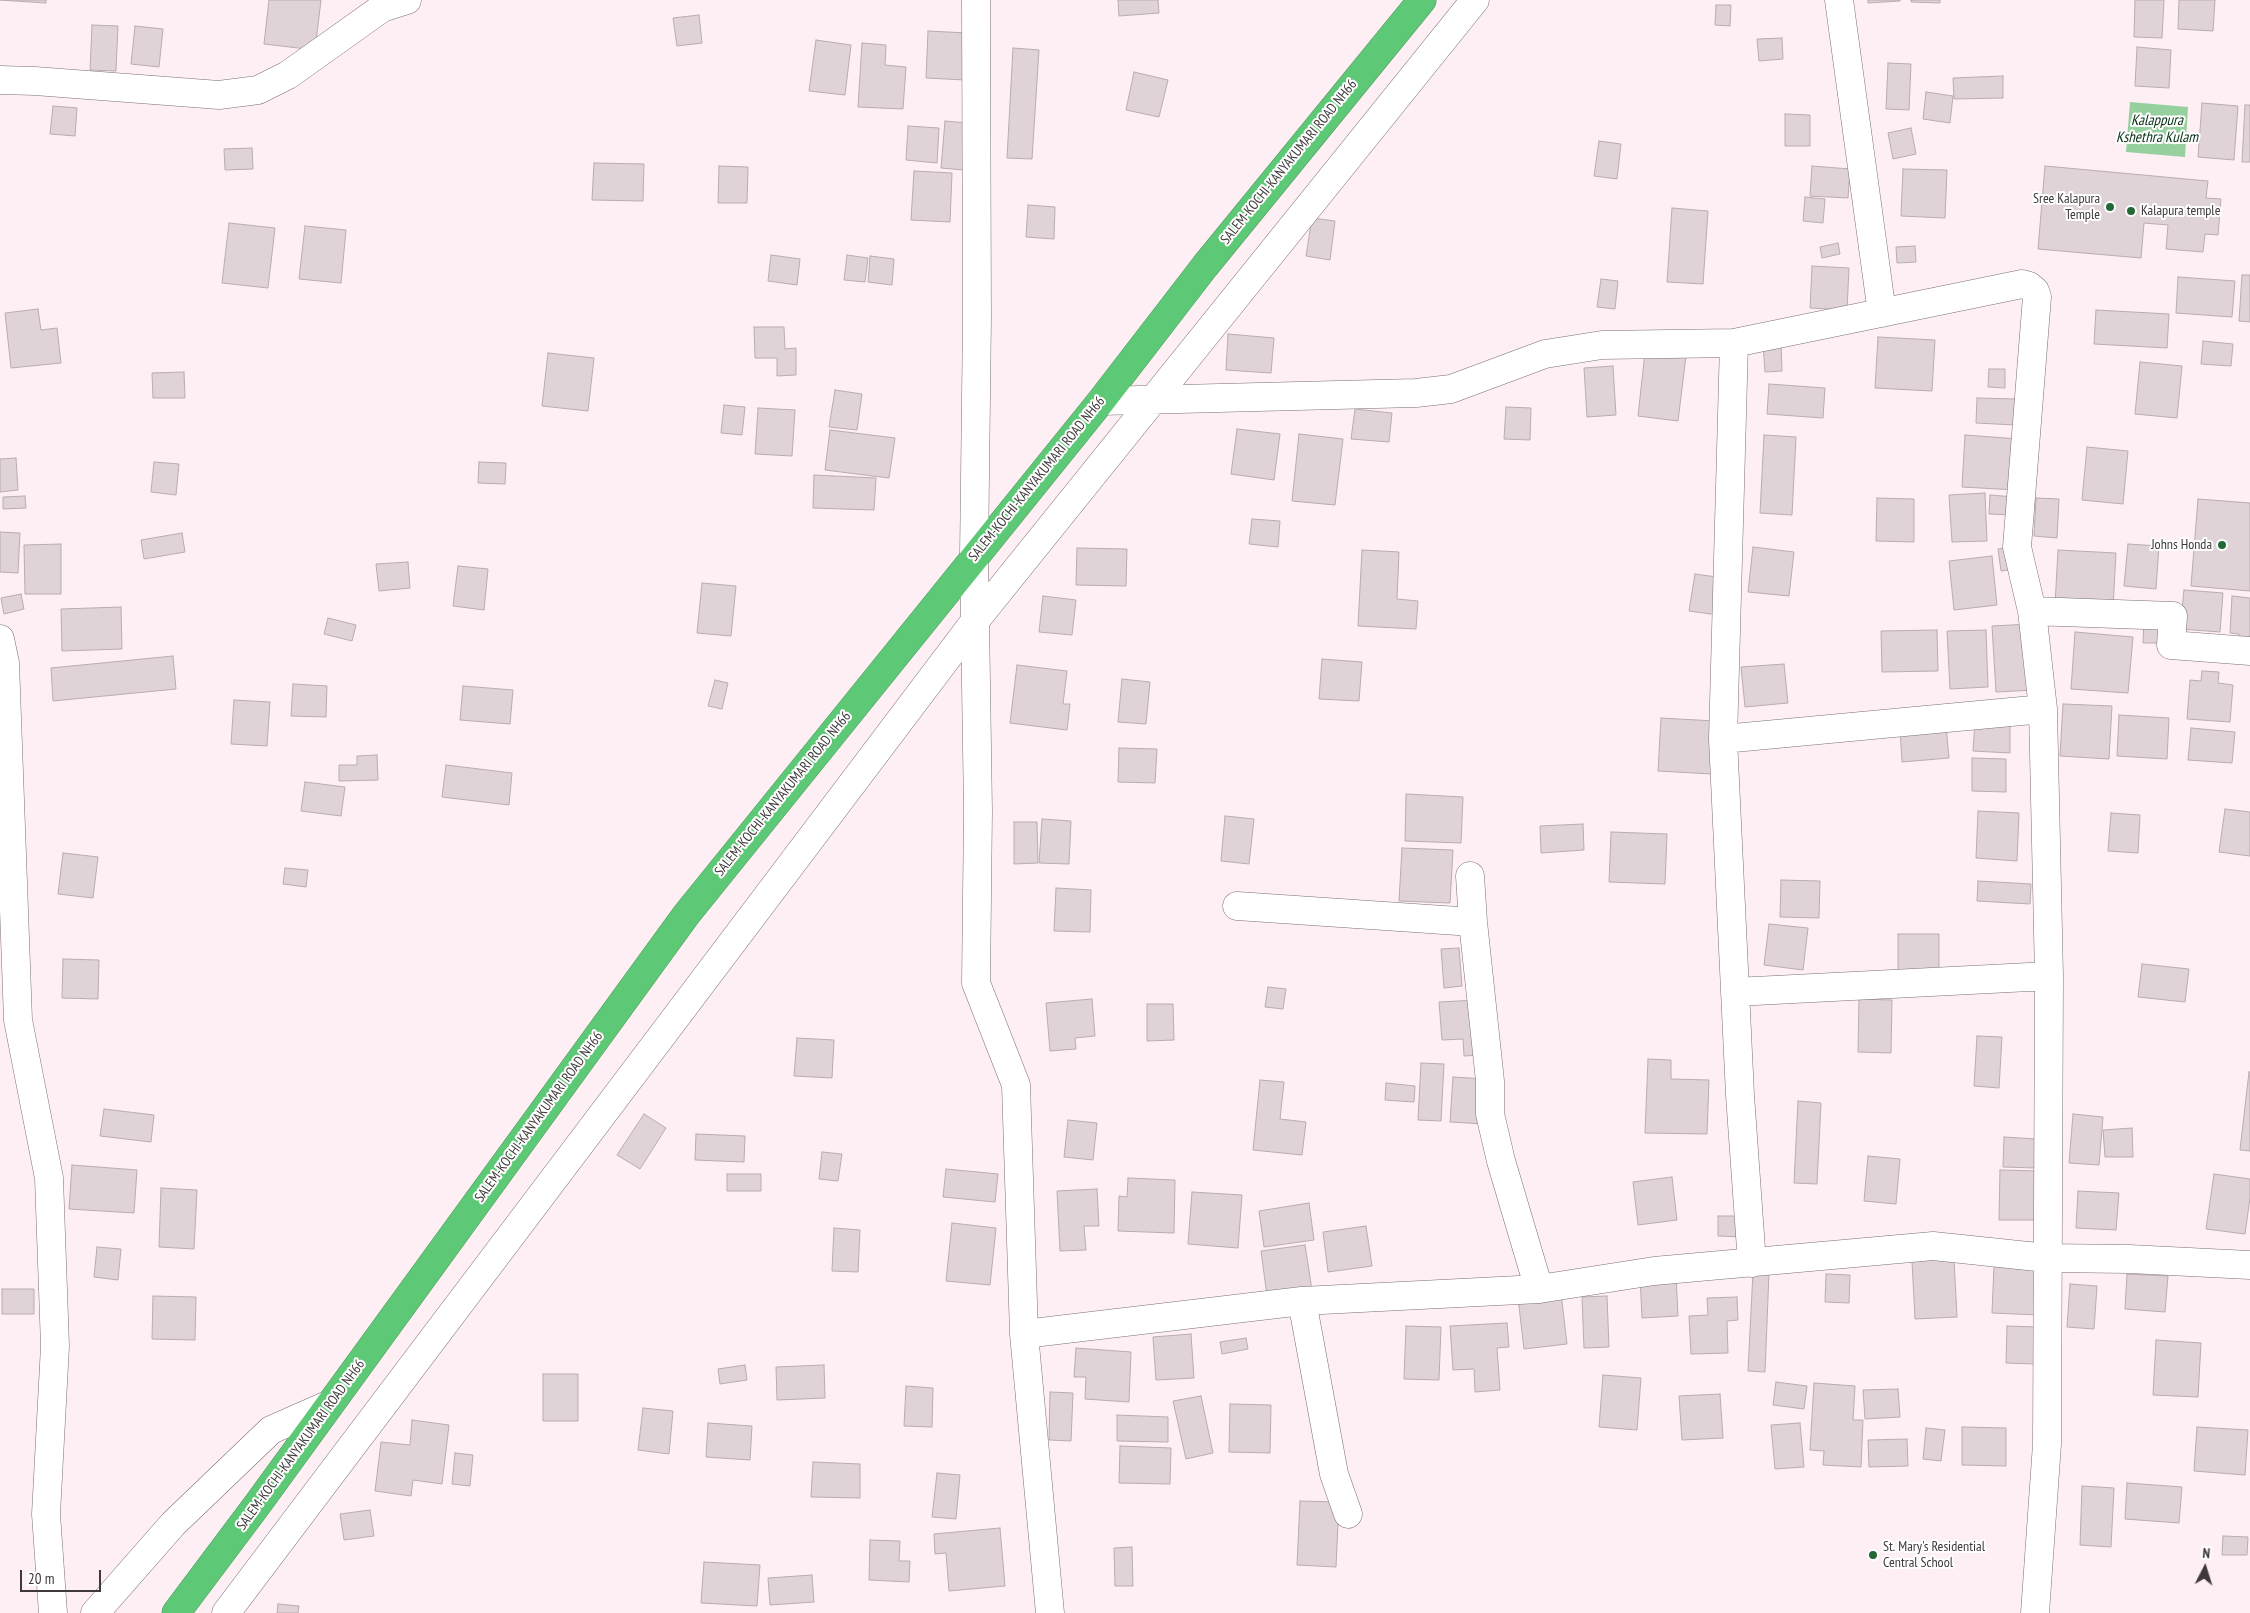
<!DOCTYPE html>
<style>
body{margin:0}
#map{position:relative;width:2250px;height:1613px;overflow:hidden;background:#fdeff4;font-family:"PT Sans Narrow",sans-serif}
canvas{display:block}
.north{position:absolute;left:2180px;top:1543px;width:50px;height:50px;-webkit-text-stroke:4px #fff;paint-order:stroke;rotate:5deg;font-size:14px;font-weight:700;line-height:20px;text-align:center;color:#3f393b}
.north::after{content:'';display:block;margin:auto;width:18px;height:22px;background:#3f393b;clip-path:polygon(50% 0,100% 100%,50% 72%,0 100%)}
.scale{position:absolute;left:20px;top:1570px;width:81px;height:22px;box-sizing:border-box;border:2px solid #3f393b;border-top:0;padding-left:6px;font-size:15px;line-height:18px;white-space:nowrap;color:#3f393b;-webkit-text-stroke:4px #fff;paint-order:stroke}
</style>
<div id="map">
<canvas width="2250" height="1613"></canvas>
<div class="north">N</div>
<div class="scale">20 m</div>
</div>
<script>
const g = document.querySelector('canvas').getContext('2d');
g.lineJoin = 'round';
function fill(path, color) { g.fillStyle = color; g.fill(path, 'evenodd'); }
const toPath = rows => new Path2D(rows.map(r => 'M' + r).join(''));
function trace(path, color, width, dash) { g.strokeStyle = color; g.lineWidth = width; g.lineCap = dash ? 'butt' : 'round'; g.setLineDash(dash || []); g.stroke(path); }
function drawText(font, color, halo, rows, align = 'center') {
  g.font = font + ' "PT Sans Narrow",sans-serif'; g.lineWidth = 4; g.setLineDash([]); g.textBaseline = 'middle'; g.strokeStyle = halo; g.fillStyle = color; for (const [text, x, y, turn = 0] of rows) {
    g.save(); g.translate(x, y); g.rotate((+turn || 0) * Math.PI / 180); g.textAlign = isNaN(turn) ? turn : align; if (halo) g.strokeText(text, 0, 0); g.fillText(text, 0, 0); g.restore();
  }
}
fill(toPath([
 [2130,102,2188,107,2185,157,2126,152]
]), '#96d09f');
const building = toPath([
 [0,0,46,0,46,3,0,0],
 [269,0,321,0,315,50,264,44,269,0],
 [1118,0,1158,0,1159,13,1119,16,1118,0],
 [1868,0,1900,0,1900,1,1868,3,1868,0],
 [1911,0,1940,0,1940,3,1911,2,1911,0],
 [2135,0,2164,0,2162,38,2134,37,2135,0],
 [2179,0,2215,0,2213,31,2178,29,2179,0],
 [1716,5,1731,5,1730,26,1715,25,1716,5],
 [699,15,702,43,677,46,673,18,699,15],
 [92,25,118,26,116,71,90,70,92,25],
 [135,26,163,29,159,67,131,64,135,26],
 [928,31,967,33,965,80,926,78,928,31],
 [1782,38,1783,59,1759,61,1757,39,1782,38],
 [816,40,851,45,845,95,809,91,816,40],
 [862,43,886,45,885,65,906,67,903,109,858,107,862,43],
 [2137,47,2171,50,2169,88,2135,86,2137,47],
 [1013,48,1039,50,1032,159,1007,158,1013,48],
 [1888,63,1911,64,1909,110,1886,109,1888,63],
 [1134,72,1168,80,1159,117,1126,110,1134,72],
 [2003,76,2003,98,1954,99,1953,78,2003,76],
 [1926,92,1953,96,1950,123,1923,119,1926,92],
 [2202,103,2238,106,2234,160,2198,157,2202,103],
 [2245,105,2250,105,2250,162,2242,162,2245,105],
 [53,106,77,108,75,136,50,134,53,106],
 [1785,114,1810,115,1810,146,1785,146,1785,114],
 [945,121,967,123,963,170,941,168,945,121],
 [908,126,939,128,937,163,906,160,908,126],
 [1911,128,1916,154,1893,159,1888,133,1911,128],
 [1599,141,1621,144,1617,179,1594,176,1599,141],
 [252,148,253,169,225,170,224,149,252,148],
 [594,163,644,164,643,201,592,200,594,163],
 [719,166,748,167,747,203,718,203,719,166],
 [1812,166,1850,169,1848,198,1810,196,1812,166],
 [2045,166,2208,181,2206,198,2221,199,2218,235,2205,234,2203,252,2166,249,2168,225,2144,223,2141,258,2038,249,2045,166],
 [1903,169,1947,170,1945,218,1901,216,1903,169],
 [914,171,952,173,950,222,911,220,914,171],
 [1805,197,1825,199,1823,223,1803,221,1805,197],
 [1028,205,1055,207,1054,239,1026,237,1028,205],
 [1672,208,1708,211,1703,284,1667,282,1672,208],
 [1312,218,1335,221,1330,260,1306,256,1312,218],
 [229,223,275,228,268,288,222,283,229,223],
 [305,226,346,230,341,283,299,279,305,226],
 [1838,243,1840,254,1822,258,1820,247,1838,243],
 [1915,246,1916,262,1897,263,1896,247,1915,246],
 [771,255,800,259,797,285,768,281,771,255],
 [847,255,868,258,865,282,844,280,847,255],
 [870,256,894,259,892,285,868,282,870,256],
 [1812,266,1849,268,1847,310,1810,308,1812,266],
 [2242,275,2250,275,2250,322,2239,321,2242,275],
 [2178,277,2235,281,2232,317,2176,313,2178,277],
 [1601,279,1618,281,1615,309,1597,307,1601,279],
 [38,309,41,330,57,328,61,363,11,368,5,313,38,309],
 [2096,310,2169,314,2167,348,2094,344,2096,310],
 [754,327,784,327,785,349,796,348,796,375,777,376,777,358,755,358,754,327],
 [1228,334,1274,338,1271,373,1226,370,1228,334],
 [1878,337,1935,340,1932,391,1875,388,1878,337],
 [2203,341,2233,344,2231,366,2201,364,2203,341],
 [1781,343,1782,371,1765,372,1763,344,1781,343],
 [1645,352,1686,356,1678,421,1638,416,1645,352],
 [548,353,594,358,588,411,542,406,548,353],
 [2140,362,2182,366,2177,418,2135,414,2140,362],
 [1613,366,1616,415,1587,417,1584,368,1613,366],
 [1989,369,2005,369,2005,388,1988,387,1989,369],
 [184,372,185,398,153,398,152,373,184,372],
 [1769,384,1825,388,1823,418,1767,414,1769,384],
 [835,390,862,394,857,430,829,427,835,390],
 [1977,398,2016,399,2015,425,1976,423,1977,398],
 [724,405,745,407,742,435,721,433,724,405],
 [1506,407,1531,408,1530,440,1504,439,1506,407],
 [758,408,795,410,792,456,755,454,758,408],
 [1355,409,1392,413,1389,442,1351,439,1355,409],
 [1237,429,1280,434,1274,480,1231,474,1237,429],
 [830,430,895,438,889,478,825,470,830,430],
 [1299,434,1343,439,1335,505,1292,501,1299,434],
 [1764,435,1796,437,1792,515,1760,513,1764,435],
 [1965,435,2019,439,2016,490,1962,487,1965,435],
 [2087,447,2128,451,2123,504,2082,500,2087,447],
 [16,458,18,490,0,492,0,459,16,458],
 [154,462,179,464,176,495,151,492,154,462],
 [479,462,506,463,505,484,478,483,479,462],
 [814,475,876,478,874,510,813,508,814,475],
 [1985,493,1987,541,1952,542,1949,495,1985,493],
 [1990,495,2014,497,2013,515,1989,514,1990,495],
 [25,496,26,508,3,509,3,497,25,496],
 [1877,498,1914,499,1914,542,1876,541,1877,498],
 [2036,498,2059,499,2057,538,2034,536,2036,498],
 [2198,499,2250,503,2250,591,2191,586,2198,499],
 [1252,519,1280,521,1278,547,1249,544,1252,519],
 [0,532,20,533,18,573,0,572,0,532],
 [182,533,185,552,144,559,141,540,182,533],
 [61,544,61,594,25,594,24,545,61,544],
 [2128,544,2159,546,2156,589,2124,586,2128,544],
 [1753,547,1794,552,1789,596,1748,592,1753,547],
 [2012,547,2015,569,2001,571,1998,549,2012,547],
 [1077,548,1127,549,1126,586,1076,585,1077,548],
 [1362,550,1399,552,1397,599,1418,601,1416,629,1358,626,1362,550],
 [2058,550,2116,553,2113,608,2055,605,2058,550],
 [1992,556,1997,605,1954,610,1949,561,1992,556],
 [408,562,410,588,379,591,376,564,408,562],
 [458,566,488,569,484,610,453,606,458,566],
 [1695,574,1724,578,1718,615,1689,611,1695,574],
 [702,583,736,586,731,636,697,633,702,583],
 [2184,590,2223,593,2220,632,2180,629,2184,590],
 [21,594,24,609,4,614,1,598,21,594],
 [1043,596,1076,600,1072,635,1039,632,1043,596],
 [2232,596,2250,598,2250,650,2238,649,2239,634,2230,633,2232,596],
 [121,607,122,649,62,651,61,609,121,607],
 [328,618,356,625,352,641,324,634,328,618],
 [2144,620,2164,621,2163,643,2143,643,2144,620],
 [2030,624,2034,690,1996,692,1992,626,2030,624],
 [1937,630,1938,671,1882,672,1881,631,1937,630],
 [1986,630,1988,687,1950,689,1947,631,1986,630],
 [2075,632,2133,637,2128,693,2071,689,2075,632],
 [173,656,176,689,53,701,51,668,173,656],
 [1322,659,1362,662,1359,701,1319,699,1322,659],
 [1784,664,1788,703,1745,707,1741,667,1784,664],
 [1017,665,1067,671,1063,704,1070,704,1067,730,1010,723,1017,665],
 [2202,671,2219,672,2218,683,2233,685,2230,722,2187,719,2190,680,2201,681,2202,671],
 [1122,679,1150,682,1146,724,1118,722,1122,679],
 [715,680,728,683,722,709,708,706,715,680],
 [293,684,327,686,326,717,291,716,293,684],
 [463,686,513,690,510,724,460,720,463,686],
 [234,700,270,702,267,746,231,744,234,700],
 [2063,704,2112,706,2109,759,2060,756,2063,704],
 [2119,715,2169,718,2167,759,2117,756,2119,715],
 [1661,718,1715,721,1712,774,1658,771,1661,718],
 [1975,722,2010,723,2010,753,1973,751,1975,722],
 [1946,725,1949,758,1902,762,1900,729,1946,725],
 [2191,728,2235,732,2232,763,2188,760,2191,728],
 [1119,748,1157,749,1155,783,1118,782,1119,748],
 [377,755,378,780,339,781,339,765,357,765,357,756,377,755],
 [1972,758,2006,759,2006,792,1972,791,1972,758],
 [446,765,512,773,509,805,442,797,446,765],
 [305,782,345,787,341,816,301,811,305,782],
 [1406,794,1463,797,1461,843,1405,841,1406,794],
 [2225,809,2250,812,2250,856,2219,852,2225,809],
 [1978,811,2019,813,2017,861,1976,858,1978,811],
 [2111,813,2140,815,2138,853,2108,851,2111,813],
 [1225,816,1254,819,1249,864,1221,861,1225,816],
 [1042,819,1071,821,1069,864,1039,863,1042,819],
 [1014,822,1037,822,1038,863,1014,864,1014,822],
 [1583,824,1584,850,1541,853,1540,826,1583,824],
 [1611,832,1667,834,1665,884,1609,882,1611,832],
 [1402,848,1453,850,1450,903,1399,901,1402,848],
 [63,853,98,857,93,898,58,894,63,853],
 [285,868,308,870,306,887,283,884,285,868],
 [1781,880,1820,881,1819,918,1780,917,1781,880],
 [1978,881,2031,884,2030,904,1977,901,1978,881],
 [1056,888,1091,890,1090,932,1054,931,1056,888],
 [1769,924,1808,928,1803,970,1764,965,1769,924],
 [1898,934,1939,934,1939,970,1898,970,1898,934],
 [1459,948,1462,986,1444,988,1441,949,1459,948],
 [63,959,99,960,98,999,62,998,63,959],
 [2142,964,2189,969,2185,1002,2138,997,2142,964],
 [1268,987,1286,989,1283,1009,1265,1007,1268,987],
 [1092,999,1095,1036,1075,1038,1076,1049,1050,1051,1046,1003,1092,999],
 [1859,999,1892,1000,1891,1053,1858,1052,1859,999],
 [1478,1000,1482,1055,1464,1056,1463,1039,1442,1040,1439,1002,1478,1000],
 [1147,1004,1173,1004,1174,1040,1147,1041,1147,1004],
 [1977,1036,2002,1037,1999,1088,1974,1086,1977,1036],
 [797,1038,834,1040,832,1078,794,1076,797,1038],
 [1648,1059,1671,1060,1671,1079,1709,1080,1707,1134,1645,1133,1648,1059],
 [1421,1063,1444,1064,1441,1121,1418,1120,1421,1063],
 [2249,1072,2250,1072,2250,1151,2240,1150,2249,1072],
 [1453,1077,1486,1079,1484,1124,1450,1122,1453,1077],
 [1260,1080,1284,1082,1280,1119,1306,1122,1302,1155,1253,1150,1260,1080],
 [1386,1083,1415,1086,1414,1102,1385,1100,1386,1083],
 [1798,1101,1821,1103,1817,1184,1794,1183,1798,1101],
 [104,1109,154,1115,151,1142,100,1136,104,1109],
 [644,1114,666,1128,640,1169,617,1155,644,1114],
 [2073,1114,2103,1117,2099,1165,2069,1163,2073,1114],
 [1068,1120,1097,1123,1093,1160,1064,1157,1068,1120],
 [2132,1128,2133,1157,2105,1157,2103,1130,2132,1128],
 [696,1134,745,1136,744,1162,695,1160,696,1134],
 [2004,1137,2036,1139,2035,1168,2003,1167,2004,1137],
 [822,1152,842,1154,838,1181,819,1179,822,1152],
 [1868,1156,1900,1159,1896,1204,1864,1201,1868,1156],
 [72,1165,137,1170,134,1213,69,1209,72,1165],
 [946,1169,998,1174,995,1202,943,1197,946,1169],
 [2000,1170,2038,1171,2038,1220,1999,1220,2000,1170],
 [727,1174,761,1174,761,1191,727,1191,727,1174],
 [2214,1174,2250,1179,2250,1198,2245,1234,2206,1229,2214,1174],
 [1672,1177,1677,1220,1638,1225,1633,1182,1672,1177],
 [1128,1178,1175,1180,1174,1233,1118,1231,1119,1196,1127,1197,1128,1178],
 [161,1188,197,1190,194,1249,159,1247,161,1188],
 [1097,1189,1099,1226,1084,1226,1086,1250,1060,1251,1057,1191,1097,1189],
 [2078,1191,2119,1193,2116,1230,2076,1228,2078,1191],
 [1192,1192,1242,1195,1238,1248,1188,1244,1192,1192],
 [1309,1203,1314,1240,1264,1247,1259,1211,1309,1203],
 [1718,1216,1743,1216,1743,1237,1718,1236,1718,1216],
 [952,1223,996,1228,990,1285,946,1281,952,1223],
 [1366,1226,1372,1266,1328,1272,1323,1232,1366,1226],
 [834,1228,860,1230,858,1272,832,1271,834,1228],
 [1305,1245,1312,1290,1267,1296,1261,1251,1305,1245],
 [97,1247,121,1249,118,1280,94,1277,97,1247],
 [1954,1259,1957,1317,1915,1319,1912,1261,1954,1259],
 [1994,1265,2042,1267,2039,1315,1992,1313,1994,1265],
 [1753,1272,1769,1273,1765,1372,1748,1371,1753,1272],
 [1676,1274,1678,1316,1642,1318,1640,1276,1676,1274],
 [1826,1274,1850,1275,1849,1303,1825,1302,1826,1274],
 [2127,1274,2168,1276,2165,1312,2125,1309,2127,1274],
 [2070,1284,2097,1286,2094,1329,2067,1327,2070,1284],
 [2,1289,34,1289,34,1314,2,1314,2,1289],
 [1561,1293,1567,1344,1524,1349,1518,1298,1561,1293],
 [153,1296,196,1297,195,1340,152,1339,153,1296],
 [1607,1296,1609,1347,1584,1348,1582,1297,1607,1296],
 [1737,1297,1738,1320,1727,1321,1728,1353,1691,1354,1689,1316,1708,1315,1707,1298,1737,1297],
 [1507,1323,1509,1347,1497,1348,1500,1390,1475,1392,1474,1369,1453,1370,1450,1326,1507,1323],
 [1406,1326,1441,1327,1439,1380,1404,1379,1406,1326],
 [2007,1326,2037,1327,2036,1364,2006,1363,2007,1326],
 [1191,1334,1194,1378,1156,1380,1153,1337,1191,1334],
 [1246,1338,1248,1349,1222,1354,1220,1342,1246,1338],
 [2156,1340,2201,1343,2198,1397,2153,1395,2156,1340],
 [1076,1348,1131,1352,1129,1402,1085,1399,1086,1377,1074,1377,1076,1348],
 [745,1365,747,1380,720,1384,718,1369,745,1365],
 [824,1365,825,1398,777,1400,776,1367,824,1365],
 [543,1374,578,1374,578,1421,543,1421,543,1374],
 [1603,1375,1641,1378,1637,1430,1599,1427,1603,1375],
 [1776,1382,1807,1386,1804,1409,1773,1405,1776,1382],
 [1814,1383,1855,1386,1853,1420,1863,1420,1861,1467,1823,1465,1824,1451,1810,1450,1814,1383],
 [906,1386,933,1388,932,1427,904,1426,906,1386],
 [1898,1389,1900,1417,1865,1419,1863,1390,1898,1389],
 [1050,1392,1073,1393,1071,1441,1049,1440,1050,1392],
 [1720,1394,1723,1438,1682,1440,1679,1396,1720,1394],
 [1201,1396,1213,1453,1186,1459,1173,1401,1201,1396],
 [1230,1404,1271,1405,1270,1453,1229,1452,1230,1404],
 [643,1408,673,1411,669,1454,638,1450,643,1408],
 [1117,1415,1168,1417,1168,1442,1117,1441,1117,1415],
 [412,1420,449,1425,442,1484,413,1480,411,1496,375,1491,381,1442,410,1445,412,1420],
 [708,1423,752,1426,750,1460,706,1457,708,1423],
 [1800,1423,1804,1467,1775,1469,1771,1425,1800,1423],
 [1962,1427,2006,1428,2006,1466,1962,1465,1962,1427],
 [2197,1427,2248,1430,2245,1475,2194,1471,2197,1427],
 [1926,1428,1945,1430,1941,1461,1923,1459,1926,1428],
 [1907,1439,1908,1466,1869,1467,1868,1440,1907,1439],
 [1120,1446,1171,1448,1170,1484,1119,1483,1120,1446],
 [455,1453,473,1455,470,1486,452,1484,455,1453],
 [813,1462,860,1464,860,1498,811,1497,813,1462],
 [937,1473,960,1475,956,1519,932,1517,937,1473],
 [2127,1483,2182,1487,2179,1523,2125,1519,2127,1483],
 [2082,1486,2114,1488,2111,1547,2080,1545,2082,1486],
 [1300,1501,1339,1502,1336,1567,1297,1565,1300,1501],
 [370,1510,374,1536,344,1540,340,1514,370,1510],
 [1000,1528,1005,1586,949,1591,946,1553,935,1554,934,1534,1000,1528],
 [2223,1536,2248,1537,2247,1555,2222,1555,2223,1536],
 [870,1540,900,1541,899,1561,910,1561,909,1582,869,1580,870,1540],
 [1132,1547,1133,1586,1115,1586,1114,1548,1132,1547],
 [704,1562,760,1565,757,1606,701,1603,704,1562],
 [812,1575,814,1602,770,1605,768,1578,812,1575],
 [278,1604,299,1606,298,1613,277,1613,278,1604]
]);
fill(building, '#e0d3d8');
trace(building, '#b9acb1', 1);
const minor = toPath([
 [976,0,977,318,974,556,978,811,976,983,1016,1085,1024,1334,1050,1613],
 [1839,0,1882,313],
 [0,80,35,81,219,95,258,90,288,75,382,8,407,0],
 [1734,343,2022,284,2029,286,2035,291,2037,297,2017,547,2032,611,2043,709,2049,976,2047,1444,2035,1613],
 [1101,401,1416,393,1451,389,1545,354,1602,345,1734,343,1723,739,1740,1095,1752,1263],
 [2032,611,2173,616,2171,645,2250,651],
 [0,639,5,663,18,1020,49,1178,55,1346,46,1514,53,1613],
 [1723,739,2043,709],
 [1470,876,1473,922,1490,1081,1490,1114,1501,1161,1539,1289],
 [1237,906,1473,922],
 [1735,992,2049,976],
 [1302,1301,1334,1474,1348,1514],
 [1024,1334,1302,1301,1539,1289,1654,1271,1933,1246,2047,1258,2129,1259,2250,1265],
 [95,1613,173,1524,271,1430,330,1404],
 [226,1613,975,621,1475,0]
]);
const highway = toPath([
 [176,1613,257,1505,686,915,1101,401,1205,266,1422,0]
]);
trace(minor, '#7b7074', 29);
trace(highway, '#529761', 29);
trace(minor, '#fff', 28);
trace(highway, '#5dc976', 28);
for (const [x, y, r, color] of [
 [2110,207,5,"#226935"],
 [2131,211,5,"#226935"],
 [2222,545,5,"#226935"],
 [1873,1555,5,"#226935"]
]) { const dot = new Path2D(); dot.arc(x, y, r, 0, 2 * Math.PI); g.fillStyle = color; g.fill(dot); trace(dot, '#fff', 2); }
drawText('14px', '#3f393b', '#fff', [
 ["SALEM-KOCHI-KANYAKUMARI ROAD NH66",1289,162,-51],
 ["SALEM-KOCHI-KANYAKUMARI ROAD NH66",1037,479,-51],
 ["SALEM-KOCHI-KANYAKUMARI ROAD NH66",783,794,-51],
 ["SALEM-KOCHI-KANYAKUMARI ROAD NH66",539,1117,-54],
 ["SALEM-KOCHI-KANYAKUMARI ROAD NH66",301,1445,-54]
]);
drawText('14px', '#3f393b', '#fff', [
 ["Sree Kalapura",2100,199],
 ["Temple",2100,215],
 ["Kalapura temple",2141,211,"left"],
 ["Johns Honda",2212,545],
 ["St. Mary's Residential",1883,1547,"left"],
 ["Central School",1883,1563,"left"]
], 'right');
drawText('italic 15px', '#063213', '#fff', [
 ["Kalappura",2157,121],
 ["Kshethra Kulam",2157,138]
]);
</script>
